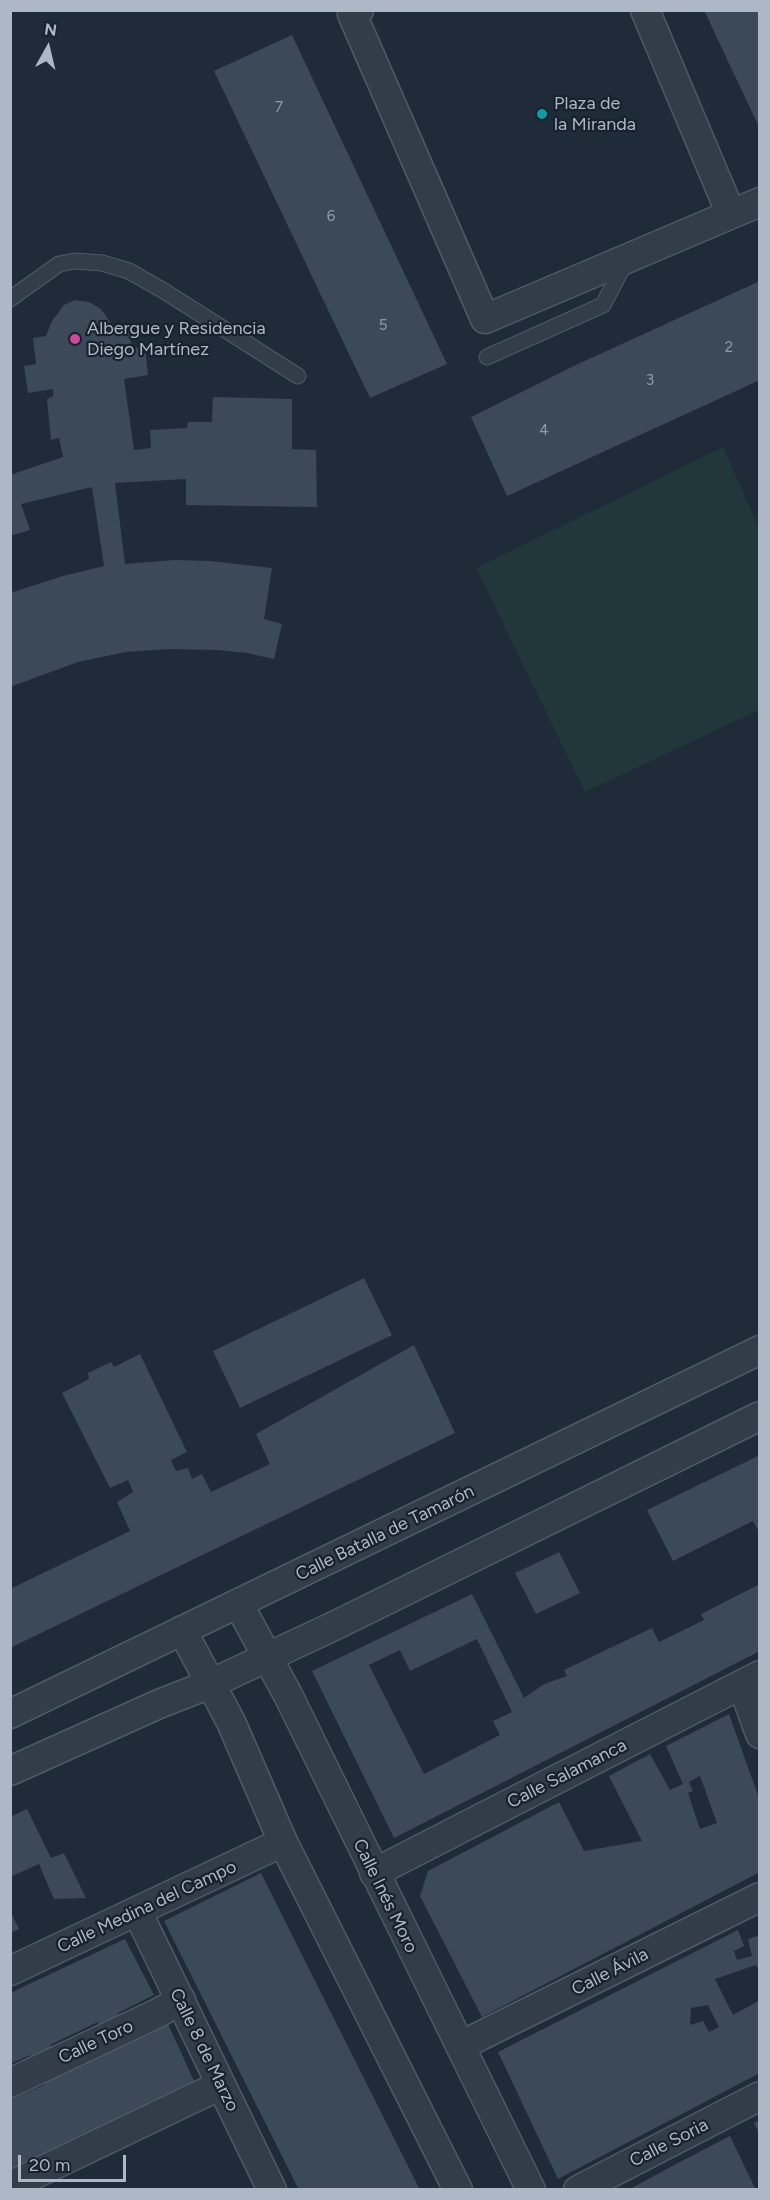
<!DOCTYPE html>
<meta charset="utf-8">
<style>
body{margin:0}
#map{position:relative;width:770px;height:2200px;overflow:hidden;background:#1f2b39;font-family:Figtree,sans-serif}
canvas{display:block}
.frame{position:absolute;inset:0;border:12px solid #adb7c6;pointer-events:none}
.north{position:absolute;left:18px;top:18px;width:60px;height:60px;-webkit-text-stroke:4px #18212d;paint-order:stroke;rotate:8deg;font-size:16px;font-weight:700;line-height:24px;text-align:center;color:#adb7c6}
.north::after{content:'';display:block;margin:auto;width:21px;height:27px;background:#adb7c6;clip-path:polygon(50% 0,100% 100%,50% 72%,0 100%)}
.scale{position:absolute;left:18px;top:2155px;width:108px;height:27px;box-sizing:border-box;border:3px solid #adb7c6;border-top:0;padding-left:8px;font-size:18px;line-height:21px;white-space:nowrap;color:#adb7c6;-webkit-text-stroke:4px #18212d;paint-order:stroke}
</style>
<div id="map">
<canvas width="770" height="2200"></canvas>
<div class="frame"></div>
<div class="north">N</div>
<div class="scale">20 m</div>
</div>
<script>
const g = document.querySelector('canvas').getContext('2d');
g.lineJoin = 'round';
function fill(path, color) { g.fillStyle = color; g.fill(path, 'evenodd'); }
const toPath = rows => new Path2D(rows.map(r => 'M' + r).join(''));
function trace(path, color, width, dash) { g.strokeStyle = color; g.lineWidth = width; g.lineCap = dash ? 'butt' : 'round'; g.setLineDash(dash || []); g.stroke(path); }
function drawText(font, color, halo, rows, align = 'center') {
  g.font = font + ' Figtree,sans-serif'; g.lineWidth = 4.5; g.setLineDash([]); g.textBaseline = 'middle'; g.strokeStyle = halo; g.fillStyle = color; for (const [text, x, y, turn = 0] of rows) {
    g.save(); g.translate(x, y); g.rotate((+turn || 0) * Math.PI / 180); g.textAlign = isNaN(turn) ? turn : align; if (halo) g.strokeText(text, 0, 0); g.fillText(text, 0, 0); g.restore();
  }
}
fill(toPath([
 [723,447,759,528,759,710,585,792,476,568]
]), '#21373a');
fill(toPath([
 [704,10,760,10,760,129,717,38],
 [292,35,447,364,370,398,214,71],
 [760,281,760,380,507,496,471,417,578,364],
 [75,300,89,302,101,309,113,326,127,323,132,348,145,347,148,375,124,379,134,450,151,448,150,430,187,428,188,422,212,422,213,397,292,399,292,449,316,450,317,507,186,505,186,479,115,483,125,564,175,560,210,561,272,568,264,619,282,624,274,659,247,653,218,650,169,649,126,652,78,662,10,687,10,593,63,576,104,566,92,487,21,504,30,530,10,536,10,475,63,457,59,438,51,440,47,399,53,396,53,389,28,393,24,366,36,364,33,338,46,336,52,321,64,305],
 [364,1278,392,1335,240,1408,213,1351],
 [414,1345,455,1433,10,1648,10,1589,130,1531,117,1502,133,1492,128,1480,110,1488,62,1393,89,1379,88,1373,111,1362,114,1367,140,1354,187,1452,171,1460,176,1471,188,1468,192,1479,202,1474,211,1492,270,1464,256,1434],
 [760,1455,760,1534,753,1521,673,1561,647,1510],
 [559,1552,580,1593,536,1614,515,1573],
 [760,1584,760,1651,394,1838,312,1671,472,1594,524,1698,544,1684,567,1676,564,1670,652,1628,659,1642,704,1620,701,1614],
 [477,1639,512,1712,493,1721,500,1735,424,1774,369,1665,400,1650,410,1671],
 [729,1714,760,1801,760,1872,482,2017,420,1896,428,1871,559,1802,584,1851,642,1841,609,1776,650,1754,670,1790,683,1784,666,1746],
 [700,1776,717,1823,700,1829,688,1793,693,1791,689,1782],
 [27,1809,51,1858,64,1853,86,1898,54,1899,39,1864,10,1877,10,1817],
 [261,1873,420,2190,299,2190,164,1921],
 [10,1911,19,1929,10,1933],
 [738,1930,744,1946,734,1951,737,1960,752,1956,748,1939,760,1935,760,1972,756,1965,715,1979,733,2015,760,2000,760,2073,558,2179,498,2052],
 [708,2005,719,2027,709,2032,703,2021,690,2025,691,2008],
 [125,1939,154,1995,118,2013,120,2018,100,2027,98,2022,50,2045,53,2051,33,2060,30,2055,10,2064,10,1993],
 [168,2024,195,2083,10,2171,10,2100,44,2085,43,2078,127,2037,130,2042],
 [760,2120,760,2135,754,2123],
 [730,2136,755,2188,628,2190,678,2163]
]), '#3b4959');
const lane = toPath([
 [10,299,59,264,75,261,102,263,129,271,164,291,298,376],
 [487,357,603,305,626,261]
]);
const street = toPath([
 [359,10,352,14,485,319,760,202],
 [645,10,731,214],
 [238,1603,288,1695,531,2190],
 [182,1630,231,1722,283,1842,458,2190],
 [742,1684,760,1734],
 [10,1714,760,1350],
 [10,1771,159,1704,210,1684,334,1626,760,1416],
 [374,1873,760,1675],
 [137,1911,272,2190],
 [10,1971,283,1842],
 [460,2046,760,1897],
 [10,2083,158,2013,181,2000],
 [10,2186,221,2085],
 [578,2190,760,2096]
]);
trace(lane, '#505a67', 17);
trace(street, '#505a67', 31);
trace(lane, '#333c49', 15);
trace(street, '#333c49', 28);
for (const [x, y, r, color] of [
 [542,114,6,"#0f9aa8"],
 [75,339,6,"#d1479c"]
]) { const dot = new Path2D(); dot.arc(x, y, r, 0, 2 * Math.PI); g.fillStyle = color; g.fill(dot); trace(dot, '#18212d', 2); }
drawText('15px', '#909cab', null, [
 ["7",279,108],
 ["6",331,217],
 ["5",383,326],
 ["2",729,348],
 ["3",650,381],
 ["4",544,431]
]);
drawText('18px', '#adb7c6', '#18212d', [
 ["Plaza de",554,104],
 ["la Miranda",554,125],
 ["Albergue y Residencia",87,329],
 ["Diego Martínez",87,350]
], 'left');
drawText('18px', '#adb7c6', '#18212d', [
 ["Calle Batalla de Tamarón",385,1533,-26],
 ["Calle Salamanca",567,1774,-27],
 ["Calle Inés Moro",385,1896,64],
 ["Calle Medina del Campo",147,1907,-25],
 ["Calle Ávila",610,1972,-27],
 ["Calle Toro",96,2042,-25],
 ["Calle 8 de Marzo",204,2050,64],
 ["Calle Soria",669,2143,-27]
]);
</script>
